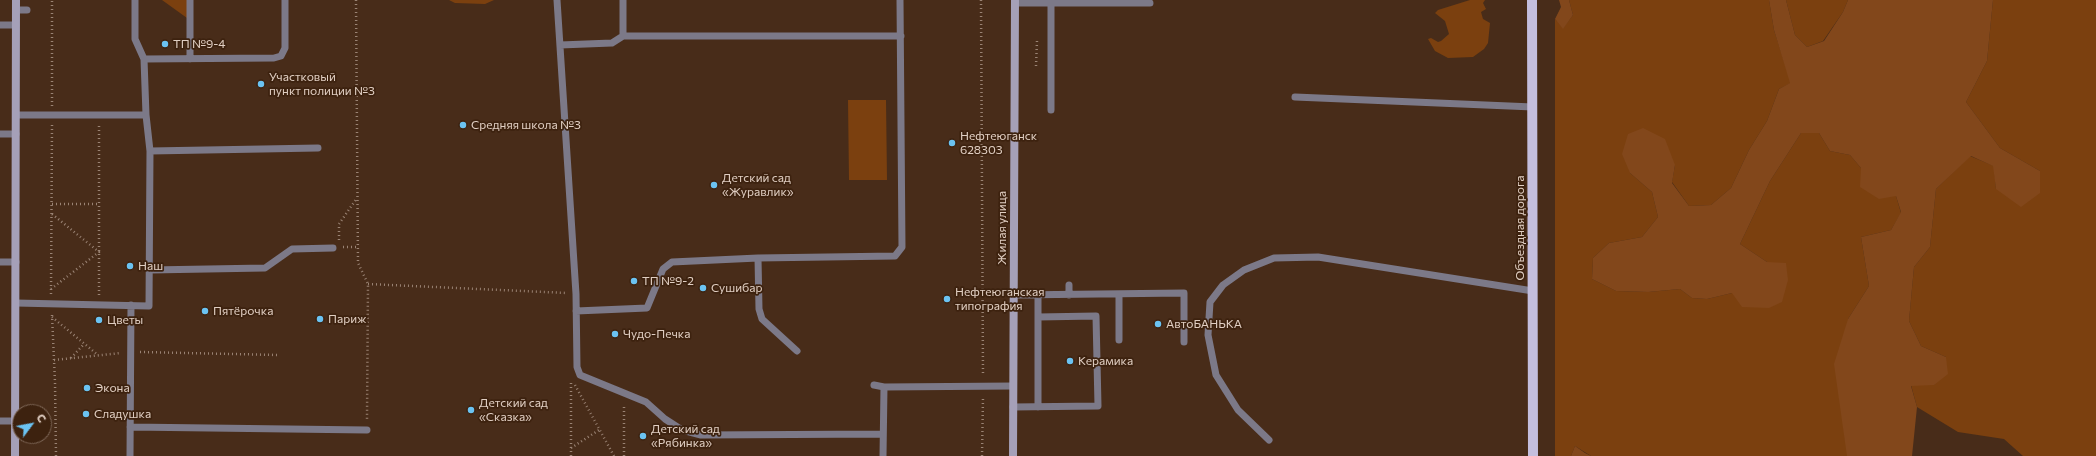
<!DOCTYPE html>
<meta charset="utf-8">
<style>
body{margin:0}
#map{position:relative;width:2096px;height:456px;overflow:hidden;background:#482c19;font-family:Commissioner,sans-serif}
canvas{display:block}
.north{position:absolute;left:12px;top:404px;width:40px;height:40px;box-sizing:border-box;background:#3d220f;border:1px solid #7e6757;border-radius:50%;rotate:58deg;font-size:11px;font-weight:700;line-height:16px;text-align:center;color:#e0cec2}
.north::after{content:'';display:block;margin:auto;width:14px;height:18px;background:#6bc3f2;clip-path:polygon(50% 0,100% 100%,50% 72%,0 100%)}
</style>
<div id="map">
<canvas width="2096" height="456"></canvas>
<div class="north">С</div>
</div>
<script>
const g = document.querySelector('canvas').getContext('2d');
g.lineJoin = 'round';
function fill(path, color) { g.fillStyle = color; g.fill(path, 'evenodd'); }
const toPath = rows => new Path2D(rows.map(r => 'M' + r).join(''));
function trace(path, color, width, dash) { g.strokeStyle = color; g.lineWidth = width; g.lineCap = dash ? 'butt' : 'round'; g.setLineDash(dash || []); g.stroke(path); }
function drawText(font, color, halo, rows, align = 'center') {
  g.font = font + ' Commissioner,sans-serif'; g.lineWidth = 3.5; g.setLineDash([]); g.textBaseline = 'middle'; g.strokeStyle = halo; g.fillStyle = color; for (const [text, x, y, turn = 0] of rows) {
    g.save(); g.translate(x, y); g.rotate((+turn || 0) * Math.PI / 180); g.textAlign = isNaN(turn) ? turn : align; if (halo) g.strokeText(text, 0, 0); g.fillText(text, 0, 0); g.restore();
  }
}
fill(toPath([
 [162,0,187,0,187,18],
 [449,0,494,0,485,4,455,3],
 [1470,0,1485,0,1483,3,1486,9,1481,12,1483,19,1490,23,1488,43,1484,49,1473,57,1448,58,1435,51,1428,39,1431,38,1438,42,1441,41,1449,34,1445,21,1435,13,1438,10],
 [1569,0,1769,0,1774,30,1791,83,1779,89,1767,121,1749,150,1731,188,1711,205,1689,206,1672,182,1675,165,1630,173,1652,192,1658,217,1642,237,1609,243,1593,258,1592,279,1616,291,1648,292,1680,289,1692,298,1707,299,1732,293,1767,262,1740,244,1770,181,1801,133,1819,133,1830,151,1850,155,1861,168,1896,196,1901,213,1891,230,1861,237,1869,286,1848,319,1847,456,1591,456,1575,446,1571,456,1555,456,1555,19,1563,28,1573,15],
 [1786,0,1848,0,1843,12,1823,41,1807,47,1795,35],
 [1993,0,2096,0,2096,456,2023,456,2004,439,1958,432,1917,407,1911,385,1934,385,1946,357,1921,346,1909,321,1914,267,1930,247,1936,189,1970,156,1994,166,1996,189,2040,171,2000,148,1966,102,1987,61],
 [848,100,886,100,887,180,849,180]
]), '#7b400f');
fill(toPath([
 [1559,0,1569,0,1573,15,1563,29,1555,19,1561,7],
 [1769,0,1786,0,1795,35,1807,47,1824,41,1843,12,1848,0,1993,0,1987,61,1966,102,2000,148,2040,171,2040,193,2021,207,1996,189,1993,166,1971,156,1936,189,1930,247,1914,267,1909,321,1921,346,1946,357,1948,374,1934,385,1911,386,1917,407,1912,456,1847,456,1834,364,1848,319,1869,286,1861,237,1891,230,1901,212,1896,196,1879,199,1860,187,1861,168,1850,155,1830,151,1819,133,1801,133,1770,181,1740,244,1767,262,1786,263,1788,280,1782,302,1769,308,1742,307,1732,293,1707,299,1692,298,1680,289,1648,292,1616,291,1592,279,1593,258,1609,243,1642,237,1658,217,1652,192,1630,173,1622,154,1628,134,1643,128,1665,139,1675,165,1672,183,1689,206,1711,205,1731,188,1749,150,1767,121,1779,89,1790,83,1774,30],
 [1575,446,1585,453,1591,456,1571,456]
]), '#82471b');
trace(toPath([
 [356,0,358,263,368,284,367,419],
 [981,0,983,376],
 [1036,66,1037,41],
 [52,106,52,0],
 [52,204,99,204],
 [339,240,339,224,357,198],
 [343,247,357,247],
 [368,284,567,293],
 [51,289,99,252,52,214],
 [51,294,52,125],
 [99,295,99,126],
 [52,315,55,382,56,456],
 [52,317,98,355],
 [140,352,278,355],
 [71,358,84,344],
 [54,360,121,353],
 [575,385,614,456],
 [571,448,599,430],
 [571,456,571,380],
 [624,456,624,405],
 [982,456,983,397]
]), '#9a8374', 2.5, [1, 3]);
trace(toPath([
 [557,0,576,294,577,367,580,375,646,402,665,419,682,430,701,435,883,434],
 [623,0,623,36,901,36],
 [1015,3,1051,3,1051,0],
 [16,10,27,10],
 [0,25,16,25],
 [560,45,612,43,623,36],
 [144,59,274,58,281,56,285,48,285,0],
 [190,59,190,0],
 [1295,97,1533,107],
 [1051,110,1051,3,1150,3],
 [16,115,146,115],
 [0,134,16,134],
 [150,151,318,148],
 [758,258,759,309,762,319,797,351],
 [0,262,16,262],
 [150,270,265,268,292,249,333,248],
 [1119,294,1119,340],
 [1014,295,1184,293,1184,342],
 [1038,295,1038,407],
 [1069,295,1069,285],
 [16,303,149,306,150,151,146,115,144,59,135,39,135,0],
 [576,311,647,308,663,269,672,262,758,258,895,256,902,247,900,0],
 [874,385,884,387],
 [1013,407,1098,406,1096,316,1038,317],
 [0,421,15,421],
 [130,427,367,430],
 [1269,440,1238,410,1216,375,1208,335,1210,302,1223,285,1244,270,1274,258,1318,257,1533,291],
 [130,456,131,305],
 [883,456,884,387,1013,386]
]), '#7c7988', 7);
trace(toPath([
 [15,456,16,0],
 [1013,456,1015,0]
]), '#a5a0b8', 8);
trace(toPath([
 [1532,0,1533,456]
]), '#c4bedd', 10);
for (const [x, y, r, color] of [
 [165,44,4,"#6bc3f2"],
 [261,84,4,"#6bc3f2"],
 [463,125,4,"#6bc3f2"],
 [952,143,4,"#6bc3f2"],
 [714,185,4,"#6bc3f2"],
 [130,266,4,"#6bc3f2"],
 [634,281,4,"#6bc3f2"],
 [703,288,4,"#6bc3f2"],
 [947,299,4,"#6bc3f2"],
 [205,311,4,"#6bc3f2"],
 [320,319,4,"#6bc3f2"],
 [99,320,4,"#6bc3f2"],
 [1158,324,4,"#6bc3f2"],
 [615,334,4,"#6bc3f2"],
 [1070,361,4,"#6bc3f2"],
 [87,388,4,"#6bc3f2"],
 [471,410,4,"#6bc3f2"],
 [86,414,4,"#6bc3f2"],
 [643,436,4,"#6bc3f2"]
]) { const dot = new Path2D(); dot.arc(x, y, r, 0, 2 * Math.PI); g.fillStyle = color; g.fill(dot); trace(dot, '#3d220f', 1.5); }
drawText('12px', '#e0cec2', '#3d220f', [
 ["ТП №9-4",173,44],
 ["Участковый",269,77],
 ["пункт полиции №3",269,91],
 ["Средняя школа №3",471,125],
 ["Нефтеюганск",960,136],
 ["628303",960,150],
 ["Детский сад",722,178],
 ["«Журавлик»",722,192],
 ["Наш",138,266],
 ["ТП №9-2",642,281],
 ["Сушибар",711,288],
 ["Нефтеюганская",955,292],
 ["типография",955,306],
 ["Пятёрочка",213,311],
 ["Париж",328,319],
 ["Цветы",107,320],
 ["АвтоБАНЬКА",1166,324],
 ["Чудо-Печка",623,334],
 ["Керамика",1078,361],
 ["Экона",95,388],
 ["Детский сад",479,403],
 ["«Сказка»",479,417],
 ["Сладушка",94,414],
 ["Детский сад",651,429],
 ["«Рябинка»",651,443]
], 'left');
drawText('12px', '#e0cec2', '#3d220f', [
 ["Жилая улица",1002,228,-90],
 ["Объездная дорога",1520,228,-90]
]);
</script>
